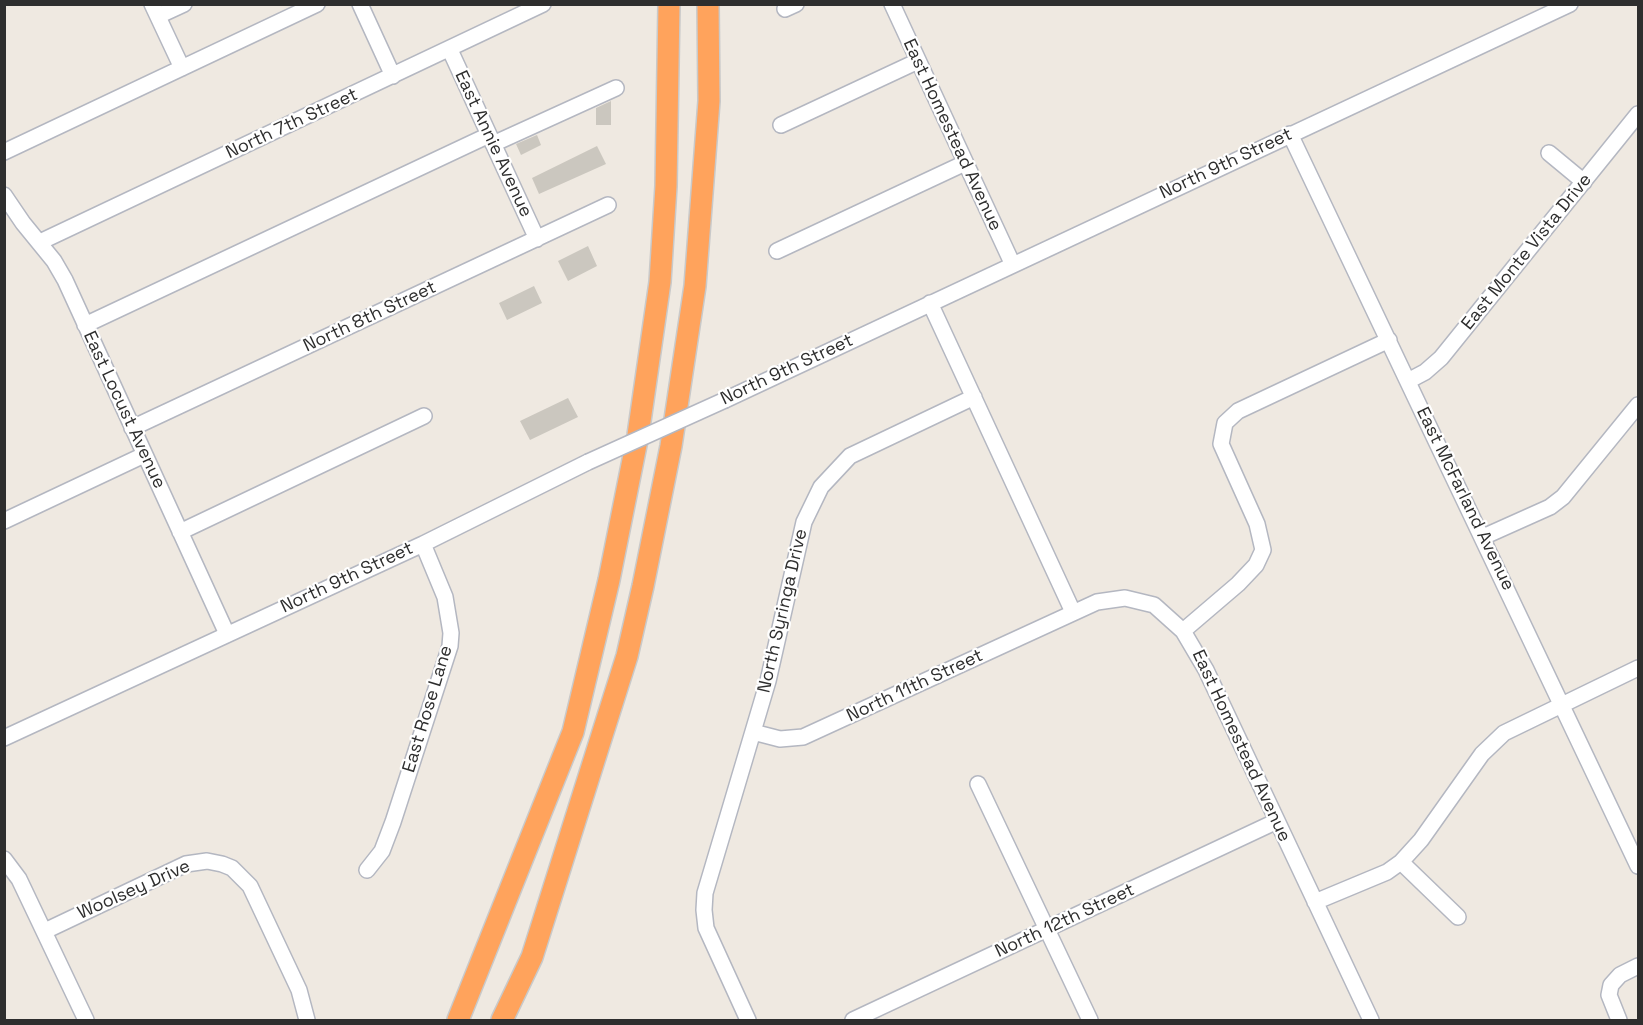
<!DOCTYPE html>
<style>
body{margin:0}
#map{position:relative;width:1643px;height:1025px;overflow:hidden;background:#efe9e1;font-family:"Space Grotesk",sans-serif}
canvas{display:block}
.frame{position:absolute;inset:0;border:6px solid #2e2e2e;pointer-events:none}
</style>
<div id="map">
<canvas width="1643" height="1025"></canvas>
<div class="frame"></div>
</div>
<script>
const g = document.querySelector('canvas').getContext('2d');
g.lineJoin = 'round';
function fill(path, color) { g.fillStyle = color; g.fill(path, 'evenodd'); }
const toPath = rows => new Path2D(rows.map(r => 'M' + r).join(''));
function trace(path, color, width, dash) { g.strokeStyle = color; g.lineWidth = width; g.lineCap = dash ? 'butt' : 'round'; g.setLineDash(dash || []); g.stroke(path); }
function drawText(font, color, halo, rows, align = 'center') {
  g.font = font + ' "Space Grotesk",sans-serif'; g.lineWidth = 4.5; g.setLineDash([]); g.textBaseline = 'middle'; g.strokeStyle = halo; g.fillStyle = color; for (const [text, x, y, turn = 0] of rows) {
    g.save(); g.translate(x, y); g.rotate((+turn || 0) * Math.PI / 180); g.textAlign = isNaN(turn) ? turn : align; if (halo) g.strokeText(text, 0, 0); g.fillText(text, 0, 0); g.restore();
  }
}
fill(toPath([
 [611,101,611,125,596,125,596,108],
 [537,135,541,145,521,155,516,144],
 [597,146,606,164,539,194,532,178],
 [588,246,597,266,568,281,558,261],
 [534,286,542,303,507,320,499,303],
 [568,398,578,417,530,440,520,421]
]), '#cbc7bf');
const minor = toPath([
 [152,4,182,68],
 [360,4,393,76],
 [892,4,1013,265],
 [785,9,796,4],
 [158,16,184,4],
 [450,50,537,239],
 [781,125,918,61],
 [1290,134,1638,866],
 [493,144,616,88],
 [4,152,317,4],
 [1549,153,1584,182],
 [4,195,23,223,54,261,65,280,227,634],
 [40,242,543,4],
 [777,251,965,163],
 [930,303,1073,612],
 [85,325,489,135],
 [1408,381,1425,372,1441,358,1638,114],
 [725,400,1570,4],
 [132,428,608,205],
 [4,521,144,455],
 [180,532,424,416],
 [1483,537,1550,507,1563,497,1638,405],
 [1183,631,1238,584,1256,565,1263,550,1257,524,1221,444,1225,423,1238,411,1389,340],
 [753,732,780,739,803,737,1097,602,1125,598,1154,605,1183,631,1206,670,1371,1020],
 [4,738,423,544,588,462],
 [978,784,1090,1020],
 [4,859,19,879,86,1020],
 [1401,862,1458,917],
 [367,870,382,851,393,822,450,646,451,633,445,597,423,544],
 [1315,902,1387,872,1401,862,1421,840,1482,754,1504,733,1638,668],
 [45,931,186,864,207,861,222,864,232,868,250,886,299,990,307,1020],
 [748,1020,706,928,704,910,705,893,768,681,804,522,821,487,850,456,974,397],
 [853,1020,1277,821],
 [1619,1020,1609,995,1611,985,1620,975,1638,966]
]);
const highway = toPath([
 [458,1020,573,732,609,580,638,435,660,282,666,186,669,4],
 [502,1020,532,957,627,656,643,586,671,446,695,286,709,101,708,4]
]);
trace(minor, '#b4b7c1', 18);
trace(highway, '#c9c9c9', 24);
trace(minor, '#fff', 15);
trace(highway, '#ffa35c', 21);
const minorBridge = toPath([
 [588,462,725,400]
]);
trace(minorBridge, '#b4b7c1', 18, []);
trace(minorBridge, '#fff', 15);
drawText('18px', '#2e2e2e', '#fff', [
 ["North 7th Street",292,124,-25],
 ["East Homestead Avenue",952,135,65],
 ["East Annie Avenue",493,144,65],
 ["North 9th Street",1226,164,-25],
 ["East Monte Vista Drive",1527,252,-51],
 ["North 8th Street",370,317,-25],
 ["North 9th Street",787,370,-25],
 ["East Locust Avenue",124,410,65],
 ["East McFarland Avenue",1465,499,64],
 ["North 9th Street",347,578,-25],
 ["North Syringa Drive",783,611,-77],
 ["North 11th Street",915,686,-25],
 ["East Rose Lane",428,709,-73],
 ["East Homestead Avenue",1241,746,65],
 ["Woolsey Drive",134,890,-24],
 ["North 12th Street",1065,921,-25]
]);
</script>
